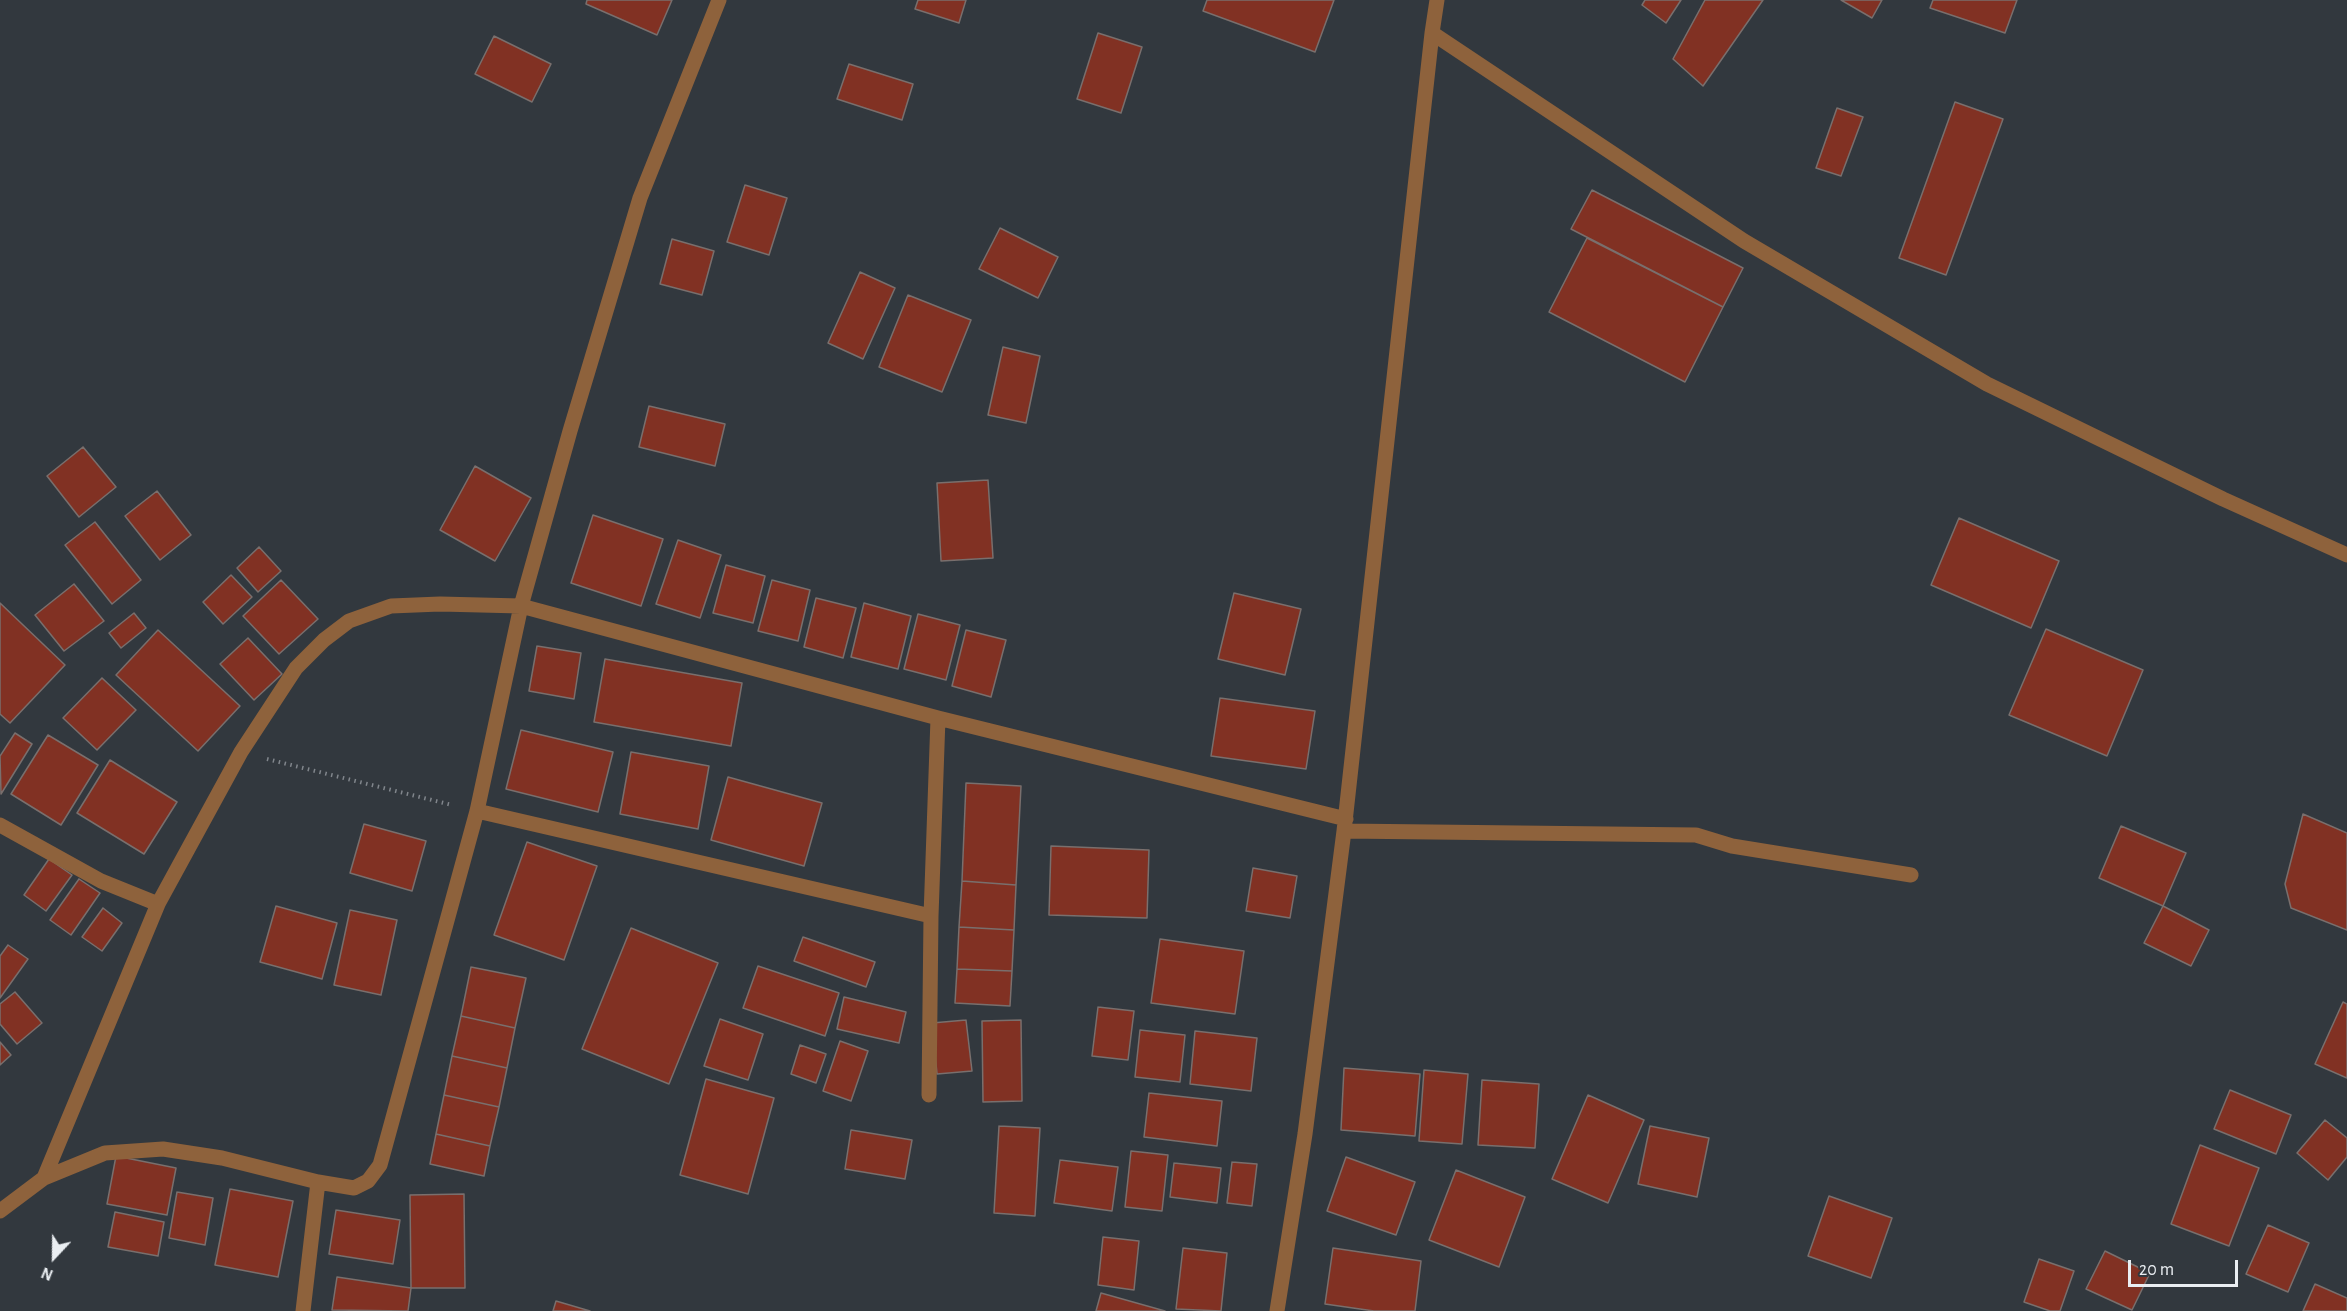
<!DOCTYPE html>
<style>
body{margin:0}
#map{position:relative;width:2347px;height:1311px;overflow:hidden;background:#32383e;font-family:"Alegreya Sans",sans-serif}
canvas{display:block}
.north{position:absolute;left:24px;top:1227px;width:60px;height:60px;-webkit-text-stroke:4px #32383e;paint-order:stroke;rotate:202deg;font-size:16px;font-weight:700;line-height:24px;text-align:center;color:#eaeef2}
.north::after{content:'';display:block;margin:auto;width:21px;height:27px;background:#eaeef2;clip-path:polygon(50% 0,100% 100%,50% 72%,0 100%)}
.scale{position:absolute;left:2128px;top:1260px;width:110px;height:27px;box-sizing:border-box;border:3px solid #eaeef2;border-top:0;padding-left:8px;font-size:18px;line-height:21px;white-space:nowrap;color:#eaeef2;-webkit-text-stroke:4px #32383e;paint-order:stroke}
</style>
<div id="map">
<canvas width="2347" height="1311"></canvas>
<div class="north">N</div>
<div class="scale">20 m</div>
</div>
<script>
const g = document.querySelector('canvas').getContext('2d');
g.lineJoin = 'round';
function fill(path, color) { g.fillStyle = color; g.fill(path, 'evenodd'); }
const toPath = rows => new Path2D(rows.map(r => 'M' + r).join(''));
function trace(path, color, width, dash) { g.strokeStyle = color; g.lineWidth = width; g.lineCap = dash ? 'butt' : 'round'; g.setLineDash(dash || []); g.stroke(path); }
const building = toPath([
 [587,0,672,0,657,35,586,4,587,0],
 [918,0,966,0,959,23,915,9,918,0],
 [1207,0,1334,0,1315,52,1203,11,1207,0],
 [1645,0,1681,0,1666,23,1642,5,1645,0],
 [1705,0,1763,0,1703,86,1673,59,1705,0],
 [1841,0,1882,0,1872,18,1841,0],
 [1933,0,2017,0,2005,33,1930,8,1933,0],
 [1098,33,1142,47,1121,113,1077,99,1098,33],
 [494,36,551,64,532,102,475,74,494,36],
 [849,64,913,84,902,120,837,99,849,64],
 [1955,102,2003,119,1946,275,1899,258,1955,102],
 [1837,108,1863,117,1841,176,1816,168,1837,108],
 [745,185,787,198,769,255,727,242,745,185],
 [1592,190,1743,268,1723,307,1571,229,1592,190],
 [1000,228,1058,257,1038,298,979,269,1000,228],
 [1587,238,1723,307,1685,382,1549,312,1587,238],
 [672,239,714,251,702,295,660,284,672,239],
 [860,272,895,288,863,359,828,343,860,272],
 [908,295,971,320,942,392,879,367,908,295],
 [1003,347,1040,356,1026,423,988,415,1003,347],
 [649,406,725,424,715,466,639,447,649,406],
 [83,447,116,487,79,517,47,476,83,447],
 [475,466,531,498,495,561,440,530,475,466],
 [988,480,993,558,941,561,937,483,988,480],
 [157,491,191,535,160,560,125,516,157,491],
 [593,515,663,539,641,606,571,583,593,515],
 [1959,518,2059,561,2031,628,1931,585,1959,518],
 [95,522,141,580,112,604,65,545,95,522],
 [678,540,721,555,700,618,656,604,678,540],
 [259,547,281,571,258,592,237,568,259,547],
 [726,565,765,576,753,623,713,613,726,565],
 [231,575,252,597,223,624,203,602,231,575],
 [281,580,318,619,279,654,243,616,281,580],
 [772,580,810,590,798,641,758,631,772,580],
 [74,584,104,621,64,651,35,615,74,584],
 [1234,593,1301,609,1285,675,1218,659,1234,593],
 [816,598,856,608,843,658,804,647,816,598],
 [0,603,65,665,10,723,0,714,0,603],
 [864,603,911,616,898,669,851,657,864,603],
 [134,613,146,628,121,648,109,633,134,613],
 [918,614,960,625,946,680,904,669,918,614],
 [2046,629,2143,670,2107,756,2009,715,2046,629],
 [158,630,240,706,198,751,116,675,158,630],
 [966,630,1006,640,991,697,952,686,966,630],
 [248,638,282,674,254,700,220,664,248,638],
 [537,646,581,653,574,699,529,691,537,646],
 [605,659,742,683,731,746,594,722,605,659],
 [102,678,136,710,97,750,63,718,102,678],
 [1220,698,1315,711,1306,769,1211,756,1220,698],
 [521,730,613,752,598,812,506,789,521,730],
 [15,733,32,744,1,794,0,756,15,733],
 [48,735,98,765,61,825,11,794,48,735],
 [631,752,709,766,698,829,620,814,631,752],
 [110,760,177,802,144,854,77,813,110,760],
 [728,777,822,803,804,866,711,840,728,777],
 [966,783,1021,786,1016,885,962,881,966,783],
 [2303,814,2347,833,2347,930,2291,908,2285,884,2303,814],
 [364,824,426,841,412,891,350,873,364,824],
 [2121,826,2186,853,2163,906,2099,878,2121,826],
 [527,842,597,866,564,960,494,935,527,842],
 [1051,846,1149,850,1147,918,1049,915,1051,846],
 [49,859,72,875,46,911,24,895,49,859],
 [1253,868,1297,876,1290,918,1246,911,1253,868],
 [79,879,100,893,71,935,50,920,79,879],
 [962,881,1016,885,1014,930,959,927,962,881],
 [276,906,337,923,322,979,260,962,276,906],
 [2163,906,2209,930,2191,966,2144,943,2163,906],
 [103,908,122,923,102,951,82,937,103,908],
 [350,910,397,920,381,995,334,985,350,910],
 [959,927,1014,930,1012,971,957,969,959,927],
 [631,928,718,963,669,1084,582,1049,631,928],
 [803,937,875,962,866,987,794,961,803,937],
 [1160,939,1244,951,1235,1014,1151,1003,1160,939],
 [8,945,28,959,0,998,0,956,8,945],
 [758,966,839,993,825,1036,743,1008,758,966],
 [471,967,526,978,515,1028,461,1016,471,967],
 [957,969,1012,971,1010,1006,955,1003,957,969],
 [15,992,42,1023,17,1044,0,1024,0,1004,15,992],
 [844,997,906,1012,899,1043,837,1029,844,997],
 [2343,1002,2347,1004,2347,1078,2315,1064,2343,1002],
 [1098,1007,1134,1011,1128,1060,1092,1056,1098,1007],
 [461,1016,515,1028,507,1068,452,1056,461,1016],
 [720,1019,763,1034,748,1080,704,1066,720,1019],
 [966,1020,972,1071,937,1074,932,1023,966,1020],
 [1021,1020,1022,1101,983,1102,982,1021,1021,1020],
 [1140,1030,1185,1035,1180,1082,1135,1077,1140,1030],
 [1195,1031,1257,1038,1251,1091,1190,1084,1195,1031],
 [840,1041,868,1051,851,1101,823,1091,840,1041],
 [0,1042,11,1055,0,1065,0,1042],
 [800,1045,826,1054,816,1083,791,1074,800,1045],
 [452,1056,507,1068,499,1107,444,1095,452,1056],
 [1344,1068,1420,1074,1415,1136,1341,1130,1344,1068],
 [1424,1070,1468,1074,1462,1144,1419,1141,1424,1070],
 [706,1079,774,1098,748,1194,680,1175,706,1079],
 [1482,1080,1539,1084,1535,1148,1478,1145,1482,1080],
 [2230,1090,2291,1115,2276,1154,2214,1129,2230,1090],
 [1149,1093,1222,1101,1217,1146,1144,1137,1149,1093],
 [444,1095,499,1107,490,1146,436,1134,444,1095],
 [1588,1095,1644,1120,1608,1203,1552,1179,1588,1095],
 [2325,1120,2347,1138,2347,1157,2328,1180,2297,1153,2325,1120],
 [999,1126,1040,1128,1035,1216,994,1213,999,1126],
 [1650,1126,1709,1138,1697,1197,1638,1184,1650,1126],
 [851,1130,912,1140,905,1179,845,1169,851,1130],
 [436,1134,490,1146,484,1176,430,1164,436,1134],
 [2200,1145,2259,1168,2229,1246,2171,1224,2200,1145],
 [1131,1151,1168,1155,1162,1211,1125,1207,1131,1151],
 [116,1156,176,1168,167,1215,107,1204,116,1156],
 [1346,1157,1415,1182,1396,1235,1327,1211,1346,1157],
 [1060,1160,1118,1167,1112,1211,1054,1203,1060,1160],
 [1232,1162,1257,1164,1252,1206,1227,1203,1232,1162],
 [1174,1163,1221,1168,1217,1203,1170,1197,1174,1163],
 [1456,1170,1525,1197,1499,1267,1429,1240,1456,1170],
 [230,1189,293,1201,278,1277,215,1265,230,1189],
 [177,1192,213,1198,205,1245,169,1238,177,1192],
 [464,1194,465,1288,411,1288,410,1195,464,1194],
 [1829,1196,1892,1218,1871,1278,1808,1256,1829,1196],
 [336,1210,400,1220,393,1264,329,1254,336,1210],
 [115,1212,164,1222,158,1256,108,1247,115,1212],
 [2268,1225,2309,1243,2288,1292,2246,1274,2268,1225],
 [1103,1237,1139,1241,1134,1290,1098,1285,1103,1237],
 [1183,1248,1227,1253,1221,1311,1176,1309,1183,1248],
 [1333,1248,1421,1261,1415,1311,1374,1311,1325,1304,1333,1248],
 [2105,1251,2150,1273,2132,1310,2086,1289,2105,1251],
 [2039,1259,2074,1271,2060,1311,2050,1311,2024,1302,2039,1259],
 [337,1277,411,1288,408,1311,332,1310,337,1277],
 [2315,1284,2347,1298,2347,1311,2303,1311,2315,1284],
 [1101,1293,1165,1311,1096,1311,1101,1293],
 [556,1301,590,1311,553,1311,556,1301]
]);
fill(building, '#813123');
trace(building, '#796f6d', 1.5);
trace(toPath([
 [267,759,452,805]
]), '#81868c', 4, [1.5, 4.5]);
trace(toPath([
 [1437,0,1432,33,1744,241,1987,384,2223,499,2347,555],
 [477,811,931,916],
 [0,825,101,881,158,904],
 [1344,831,1696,835,1732,846,1911,875],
 [929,1095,931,916,938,718],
 [44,1178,158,904,241,752,296,668,324,640,349,621,391,606,440,604,521,606,938,718,1346,819],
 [0,1211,44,1178,105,1153,163,1149,222,1158,318,1182,354,1188,368,1181,380,1165,477,811,521,606,570,431,640,198,719,0],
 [303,1311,318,1182],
 [1277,1311,1305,1134,1344,831,1432,33]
]), '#8e623c', 15);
</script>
